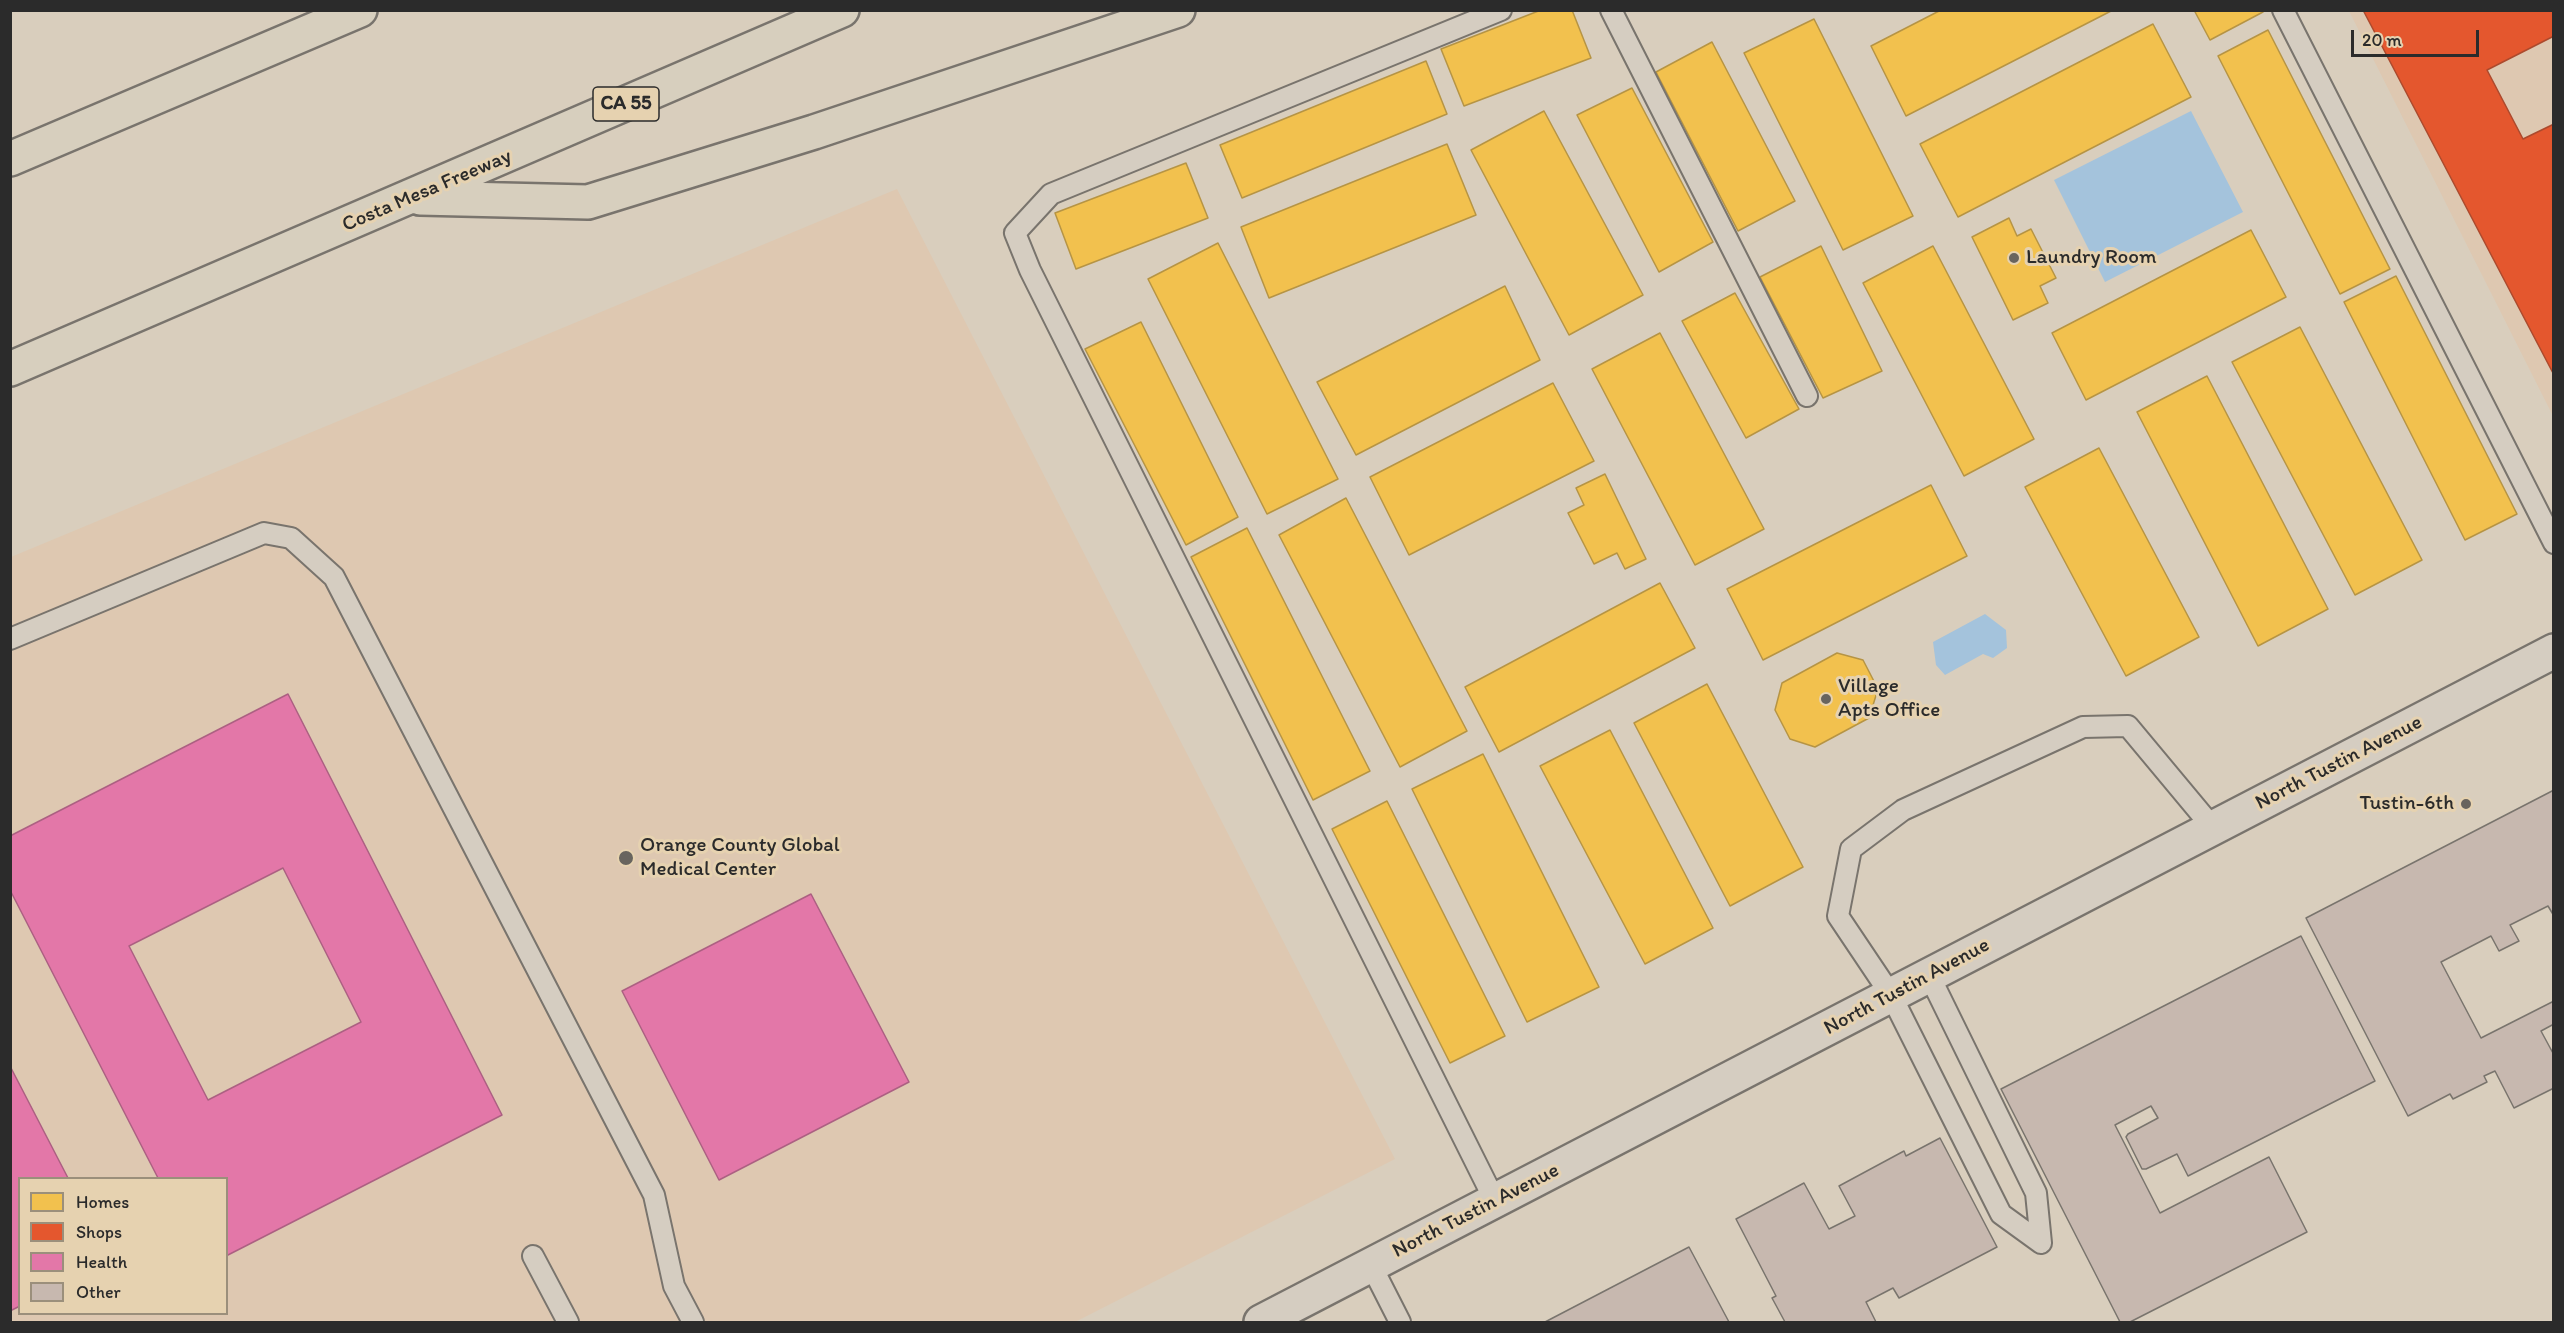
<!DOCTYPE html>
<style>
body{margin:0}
#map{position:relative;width:2564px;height:1333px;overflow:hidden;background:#d9cebd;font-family:Itim,sans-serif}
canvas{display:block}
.frame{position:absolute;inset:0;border:12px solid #2b2b2b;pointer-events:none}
.legend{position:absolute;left:18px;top:1177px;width:210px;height:138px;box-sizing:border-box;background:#e6d2b0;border:2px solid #9b8f7b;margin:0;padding:8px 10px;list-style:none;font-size:18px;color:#2b2b2b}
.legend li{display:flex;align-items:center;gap:12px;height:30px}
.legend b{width:30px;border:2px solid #9b8f7b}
.scale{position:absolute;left:2351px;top:30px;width:128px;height:27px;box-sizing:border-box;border:3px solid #2b2b2b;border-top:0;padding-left:8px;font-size:18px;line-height:21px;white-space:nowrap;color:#2b2b2b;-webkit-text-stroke:4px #e6d2b0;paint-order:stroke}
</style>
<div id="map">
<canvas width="2564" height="1333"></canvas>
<div class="frame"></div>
<ul class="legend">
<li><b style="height:16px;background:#f2c14e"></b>Homes</li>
<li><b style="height:16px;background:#e4572e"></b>Shops</li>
<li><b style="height:16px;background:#e377a8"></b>Health</li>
<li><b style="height:16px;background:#c7b8af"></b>Other</li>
</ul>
<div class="scale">20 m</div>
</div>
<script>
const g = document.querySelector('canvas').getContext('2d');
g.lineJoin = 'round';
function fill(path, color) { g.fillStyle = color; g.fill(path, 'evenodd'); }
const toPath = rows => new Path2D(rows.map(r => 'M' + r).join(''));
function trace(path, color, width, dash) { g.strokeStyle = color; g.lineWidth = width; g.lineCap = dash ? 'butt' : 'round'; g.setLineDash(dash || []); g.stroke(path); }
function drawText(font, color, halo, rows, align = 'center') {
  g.font = font + ' Itim,sans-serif'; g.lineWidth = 6; g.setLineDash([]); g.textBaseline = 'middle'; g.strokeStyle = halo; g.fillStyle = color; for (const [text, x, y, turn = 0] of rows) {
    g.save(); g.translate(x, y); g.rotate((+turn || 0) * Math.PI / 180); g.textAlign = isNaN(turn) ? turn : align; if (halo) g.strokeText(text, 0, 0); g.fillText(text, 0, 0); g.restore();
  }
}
fill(toPath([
 [2349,11,2553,11,2553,416],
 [897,189,1395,1159,1075,1322,11,1322,11,557],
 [20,1178,226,1178,226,1314,20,1314]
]), '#dec8b1');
fill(toPath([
 [2191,111,2243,212,2105,282,2054,180],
 [1985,614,2006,630,2007,648,1993,658,1983,654,1945,675,1936,665,1933,642]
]), '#a4c3dc');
const homes = toPath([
 [1541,10,1572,10,1591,58,1464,106,1441,49,1541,10],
 [1941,10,2113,10,1906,116,1871,46,1941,10],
 [2194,10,2262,10,2263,12,2210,40,2194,10],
 [1814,19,1913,216,1843,250,1744,53,1814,19],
 [2153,24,2191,97,1958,217,1920,144,2153,24],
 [2268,30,2390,269,2340,294,2218,56,2268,30],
 [1712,42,1795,201,1738,231,1656,72,1712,42],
 [1426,61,1447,114,1242,198,1220,145,1426,61],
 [1632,88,1713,242,1659,272,1577,115,1632,88],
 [1544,111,1643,295,1569,335,1471,150,1544,111],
 [1447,144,1476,215,1269,298,1241,227,1447,144],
 [1186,163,1208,218,1076,269,1055,213,1186,163],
 [2009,218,2017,236,2031,229,2056,278,2040,286,2048,303,2013,320,1972,237,2009,218],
 [2251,230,2286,297,2086,400,2052,333,2251,230],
 [1218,243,1338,479,1267,514,1148,279,1218,243],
 [1821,246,1882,371,1823,398,1760,277,1821,246],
 [1933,246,2034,439,1964,476,1863,283,1933,246],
 [2396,276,2517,514,2465,540,2344,302,2396,276],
 [1505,286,1540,360,1356,455,1317,382,1505,286],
 [1735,293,1799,409,1746,438,1682,321,1735,293],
 [1141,322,1238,517,1186,545,1085,349,1141,322],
 [2300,327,2422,560,2355,595,2232,362,2300,327],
 [1660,333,1764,529,1695,565,1592,369,1660,333],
 [2207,376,2328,609,2258,646,2137,412,2207,376],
 [1553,383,1594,461,1409,555,1370,477,1553,383],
 [2099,448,2199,637,2126,676,2025,487,2099,448],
 [1605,474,1646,559,1625,569,1617,553,1594,564,1568,513,1584,505,1576,488,1605,474],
 [1931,485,1967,556,1763,660,1727,589,1931,485],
 [1346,498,1467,731,1400,767,1279,535,1346,498],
 [1247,528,1370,771,1313,800,1191,557,1247,528],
 [1660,583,1695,648,1499,752,1465,687,1660,583],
 [1837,653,1863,660,1878,689,1869,718,1815,747,1790,739,1775,710,1782,683,1837,653],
 [1707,684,1803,867,1730,906,1634,723,1707,684],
 [1610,730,1713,928,1645,964,1540,766,1610,730],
 [1483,754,1599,987,1527,1022,1412,789,1483,754],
 [1387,801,1505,1036,1450,1063,1332,829,1387,801]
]);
fill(homes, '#f2c14e');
trace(homes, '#b69444', 1.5);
const shops = toPath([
 [2363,10,2554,10,2554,36,2487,70,2523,139,2554,124,2554,375,2363,10]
]);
fill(shops, '#e4572e');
trace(shops, '#ac4a2d', 1.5);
const health = toPath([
 [288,694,502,1115,226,1256,226,1178,158,1178,10,890,10,836,288,694],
 [283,868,361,1022,208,1100,129,946,283,868],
 [811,894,909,1082,719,1180,622,991,811,894],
 [10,1066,68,1178,20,1178,20,1306,10,1311,10,1066]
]);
fill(health, '#e377a8');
trace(health, '#ac6082', 1.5);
const building = toPath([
 [2554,790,2554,916,2548,906,2510,925,2519,941,2499,951,2491,936,2441,962,2481,1038,2554,1001,2554,1024,2541,1031,2554,1055,2554,1088,2514,1108,2495,1071,2484,1076,2487,1082,2453,1099,2450,1094,2408,1116,2306,918,2554,790],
 [2301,936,2375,1081,2188,1176,2177,1154,2146,1169,2142,1169,2126,1137,2128,1134,2158,1118,2151,1106,2115,1125,2160,1213,2269,1157,2307,1232,2130,1322,2120,1322,2001,1089,2301,936],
 [1940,1138,1997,1247,1899,1298,1893,1288,1866,1302,1876,1322,1785,1322,1772,1298,1776,1296,1736,1219,1804,1183,1829,1229,1855,1216,1839,1186,1904,1151,1906,1156,1940,1138],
 [1689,1247,1729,1322,1545,1322,1689,1247]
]);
fill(building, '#c7b8af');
trace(building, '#79746d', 1.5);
const lane = toPath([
 [1611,10,1807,396],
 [2283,10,2554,543],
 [10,639,264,533,291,538,334,577,654,1195,674,1286,693,1322],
 [1929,975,2036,1193,2041,1243],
 [1495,1201,1030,270,1015,233,1051,194,1501,10],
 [2041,1243,2001,1214,1891,995,1838,916,1851,849,1903,810,2083,727,2128,726,2213,828],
 [533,1256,568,1322],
 [1371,1265,1400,1322]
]);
const secondary = toPath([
 [1261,1322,2554,651]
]);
const highway = toPath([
 [10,159,360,10],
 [420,198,588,202,814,132,1178,10],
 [10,369,842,10]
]);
trace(lane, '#79746d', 24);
trace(secondary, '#79746d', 38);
trace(highway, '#79746d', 38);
trace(lane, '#d5cdc1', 20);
trace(secondary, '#d5cdc1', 33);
trace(highway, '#d7cfbe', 33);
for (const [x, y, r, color] of [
 [2014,258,6,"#68645e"],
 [1826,699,6,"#68645e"],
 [2466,804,6,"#68645e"],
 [626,858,8,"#68645e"]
]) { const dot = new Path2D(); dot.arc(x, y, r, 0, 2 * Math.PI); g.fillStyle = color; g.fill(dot); trace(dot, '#e6d2b0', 2); }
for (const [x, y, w] of [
 [626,104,66]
]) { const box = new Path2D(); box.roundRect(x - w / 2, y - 17, w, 34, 4.5); g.fillStyle = '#e6d2b0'; g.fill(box); trace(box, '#2b2b2b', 1.5); }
drawText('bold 20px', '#2b2b2b', null, [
 ["CA 55",626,104]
]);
drawText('21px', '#2b2b2b', '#e6d2b0', [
 ["Costa Mesa Freeway",427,191,-23],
 ["North Tustin Avenue",2339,763,-27],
 ["North Tustin Avenue",1907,987,-28],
 ["North Tustin Avenue",1476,1211,-27]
]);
drawText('21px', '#2b2b2b', '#e6d2b0', [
 ["Laundry Room",2026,258],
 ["Village",1838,687],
 ["Apts Office",1838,711],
 ["Tustin-6th",2454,804,"right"],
 ["Orange County Global",640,846],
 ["Medical Center",640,870]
], 'left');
</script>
